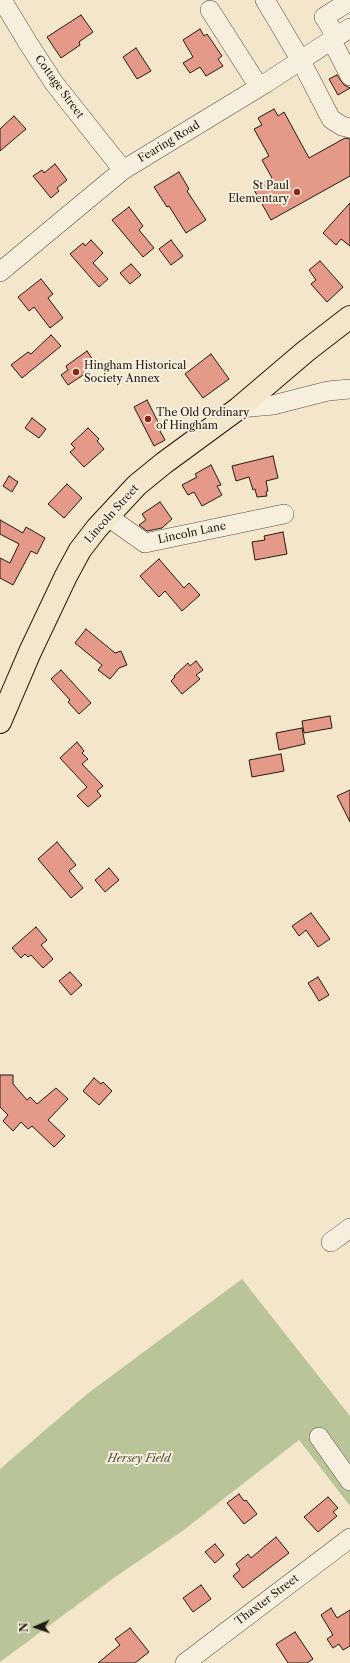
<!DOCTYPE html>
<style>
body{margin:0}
#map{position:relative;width:350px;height:1663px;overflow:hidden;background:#f3e6cb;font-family:"Libre Caslon Text",serif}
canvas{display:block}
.north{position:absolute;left:16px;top:1607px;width:40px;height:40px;-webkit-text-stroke:3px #f7efdd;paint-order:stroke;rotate:268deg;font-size:11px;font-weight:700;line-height:16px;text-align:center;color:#251c14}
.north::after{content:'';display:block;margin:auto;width:14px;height:18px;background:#251c14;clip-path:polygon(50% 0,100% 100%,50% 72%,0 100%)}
</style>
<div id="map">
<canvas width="350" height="1663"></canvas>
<div class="north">N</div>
</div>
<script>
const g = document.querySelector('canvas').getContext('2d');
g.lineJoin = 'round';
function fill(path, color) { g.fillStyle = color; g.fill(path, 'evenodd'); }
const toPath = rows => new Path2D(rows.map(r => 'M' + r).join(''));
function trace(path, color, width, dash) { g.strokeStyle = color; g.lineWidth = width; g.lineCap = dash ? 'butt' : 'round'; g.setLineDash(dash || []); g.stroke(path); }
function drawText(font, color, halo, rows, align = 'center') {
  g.font = font + ' "Libre Caslon Text",serif'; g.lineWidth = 4; g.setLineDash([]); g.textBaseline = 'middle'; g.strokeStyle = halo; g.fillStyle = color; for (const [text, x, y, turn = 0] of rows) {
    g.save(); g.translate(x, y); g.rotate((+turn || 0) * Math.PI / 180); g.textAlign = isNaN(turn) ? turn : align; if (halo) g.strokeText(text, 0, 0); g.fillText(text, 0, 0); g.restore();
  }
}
fill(toPath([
 [242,1279,350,1416,350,1506,299,1440,185,1529,111,1580,0,1662,0,1469,87,1394]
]), '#b9c598');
const building = toPath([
 [81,15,93,32,79,42,80,45,61,58,47,37,81,15],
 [200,29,204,36,207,34,222,56,218,59,223,66,206,76,200,67,190,73,183,63,193,57,183,40,200,29],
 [136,48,151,71,137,79,123,57,136,48],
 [337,75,344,85,350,88,338,95,329,79,337,75],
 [274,109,278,116,284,112,309,158,345,138,350,139,350,176,271,220,253,188,272,178,262,160,269,156,254,129,262,125,258,118,274,109],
 [14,116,26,129,0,151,0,129,14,116],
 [55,164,67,180,57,188,59,191,51,198,33,176,42,170,44,173,55,164],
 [179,172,189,189,187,191,206,220,186,233,169,206,167,207,154,187,179,172],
 [350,203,350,246,341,239,336,245,323,233,350,203],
 [129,207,143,226,139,230,154,248,143,257,112,220,129,207],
 [91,240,103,253,93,263,108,279,99,287,70,254,83,243,85,246,91,240],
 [171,240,183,256,171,265,159,249,171,240],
 [320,261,343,287,327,302,311,284,316,280,309,270,320,261],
 [131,264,141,275,130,284,120,273,131,264],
 [41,279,53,294,48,298,63,318,50,328,34,307,29,311,18,297,41,279],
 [51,335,61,346,22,378,11,365,28,352,31,354,51,335],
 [87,351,97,366,68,385,61,375,68,370,66,366,87,351],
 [211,354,229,379,203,398,185,374,211,354],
 [147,400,162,430,160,431,165,440,154,446,134,407,147,400],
 [32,418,46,429,39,438,25,428,32,418],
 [88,428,99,439,97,441,104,449,84,467,70,452,75,448,71,444,88,428],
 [273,456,278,478,266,481,268,491,266,492,267,496,257,497,255,489,253,490,249,477,236,481,232,466,273,456],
 [211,465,221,485,217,486,222,495,202,506,194,492,188,495,182,485,197,477,195,474,211,465],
 [9,476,18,482,12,492,3,486,9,476],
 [67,484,82,498,64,518,48,504,67,484],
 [160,502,172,519,162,528,147,531,139,525,146,520,142,514,160,502],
 [0,520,23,533,26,527,45,538,37,554,31,551,13,585,0,578,0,558,10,563,19,544,0,534,0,520],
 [283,532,287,554,255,560,252,542,265,540,264,536,283,532],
 [159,559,184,588,189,583,200,595,182,611,165,591,159,597,140,576,159,559],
 [86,629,115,653,121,651,127,665,119,668,110,679,98,670,102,665,75,643,86,629],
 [196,661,203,670,196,675,200,679,182,694,171,681,175,677,174,676,188,663,190,666,196,661],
 [61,670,91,703,79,714,68,702,70,700,51,679,61,670],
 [330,716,332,728,304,733,302,721,330,716],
 [302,728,305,744,279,750,276,733,302,728],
 [77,742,84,751,82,753,88,759,82,764,103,786,97,791,101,796,88,807,77,796,87,787,60,758,77,742],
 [281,754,284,771,252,777,249,760,281,754],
 [350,790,350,822,337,796,350,790],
 [57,842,76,865,69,871,83,888,71,898,38,859,57,842],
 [109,868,119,880,105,892,95,880,109,868],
 [311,913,330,939,318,947,306,930,299,936,292,926,311,913],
 [36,927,47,940,41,945,53,959,43,968,31,955,28,957,25,954,21,958,12,948,36,927],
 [70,972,82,985,71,995,59,981,70,972],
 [318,977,329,995,319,1001,308,983,318,977],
 [0,1075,13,1075,13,1084,27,1100,30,1097,37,1104,56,1088,68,1099,48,1120,65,1136,54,1147,32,1126,28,1129,21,1122,13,1131,3,1121,8,1115,0,1107,0,1075],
 [94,1078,101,1084,103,1082,112,1091,99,1105,83,1091,94,1078],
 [239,1494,244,1501,246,1500,257,1514,244,1524,227,1503,239,1494],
 [328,1497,338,1508,333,1512,337,1516,318,1532,304,1517,328,1497],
 [276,1537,289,1553,243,1588,233,1576,240,1570,236,1564,248,1554,251,1558,276,1537],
 [215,1544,224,1555,215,1563,205,1552,215,1544],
 [201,1585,211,1599,193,1612,183,1598,201,1585],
 [331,1608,337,1618,350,1610,350,1646,343,1650,339,1644,333,1648,327,1639,333,1635,321,1615,331,1608],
 [130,1628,149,1652,135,1663,98,1663,120,1645,115,1639,130,1628],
 [295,1632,313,1659,307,1663,288,1663,276,1644,295,1632]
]);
fill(building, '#e59988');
trace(building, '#251c14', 1);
const minor = toPath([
 [2,0,28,43,54,83,123,170],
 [265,0,300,59,331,119,342,126,350,128],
 [210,10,259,87],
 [336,36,324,17,350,1],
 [331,39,350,76],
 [0,272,123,170,266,83,350,28],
 [239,408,273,405,328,391,350,389],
 [107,516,145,543,284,514],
 [331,1242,350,1228],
 [319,1437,350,1481],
 [185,1663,350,1538]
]);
const major = toPath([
 [0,722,30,652,66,576,80,550,97,528,137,485,164,463,239,408,306,351,350,317]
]);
trace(minor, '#584e42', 20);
trace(major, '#251c14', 24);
trace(minor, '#f7efdd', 19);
trace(major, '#f3e6cb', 22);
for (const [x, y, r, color] of [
 [297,192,4,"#8f2418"],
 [76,372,4,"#8f2418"],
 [148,419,4,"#8f2418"]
]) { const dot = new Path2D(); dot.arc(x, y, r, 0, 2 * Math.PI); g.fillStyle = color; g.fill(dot); trace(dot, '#f7efdd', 1.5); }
drawText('11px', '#251c14', '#f7efdd', [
 ["Cottage Street",59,87,54],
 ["Fearing Road",169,142,-31],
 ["Lincoln Street",112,514,-48],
 ["Lincoln Lane",192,533,-12],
 ["Thaxter Street",267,1600,-37]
]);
drawText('11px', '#251c14', '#f7efdd', [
 ["St Paul",289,186,"right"],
 ["Elementary",289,199,"right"],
 ["Hingham Historical",84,366],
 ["Society Annex",84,379],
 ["The Old Ordinary",156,413],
 ["of Hingham",156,426]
], 'left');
drawText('italic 11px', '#514f3c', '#f7efdd', [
 ["Hersey Field",139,1459]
]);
</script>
